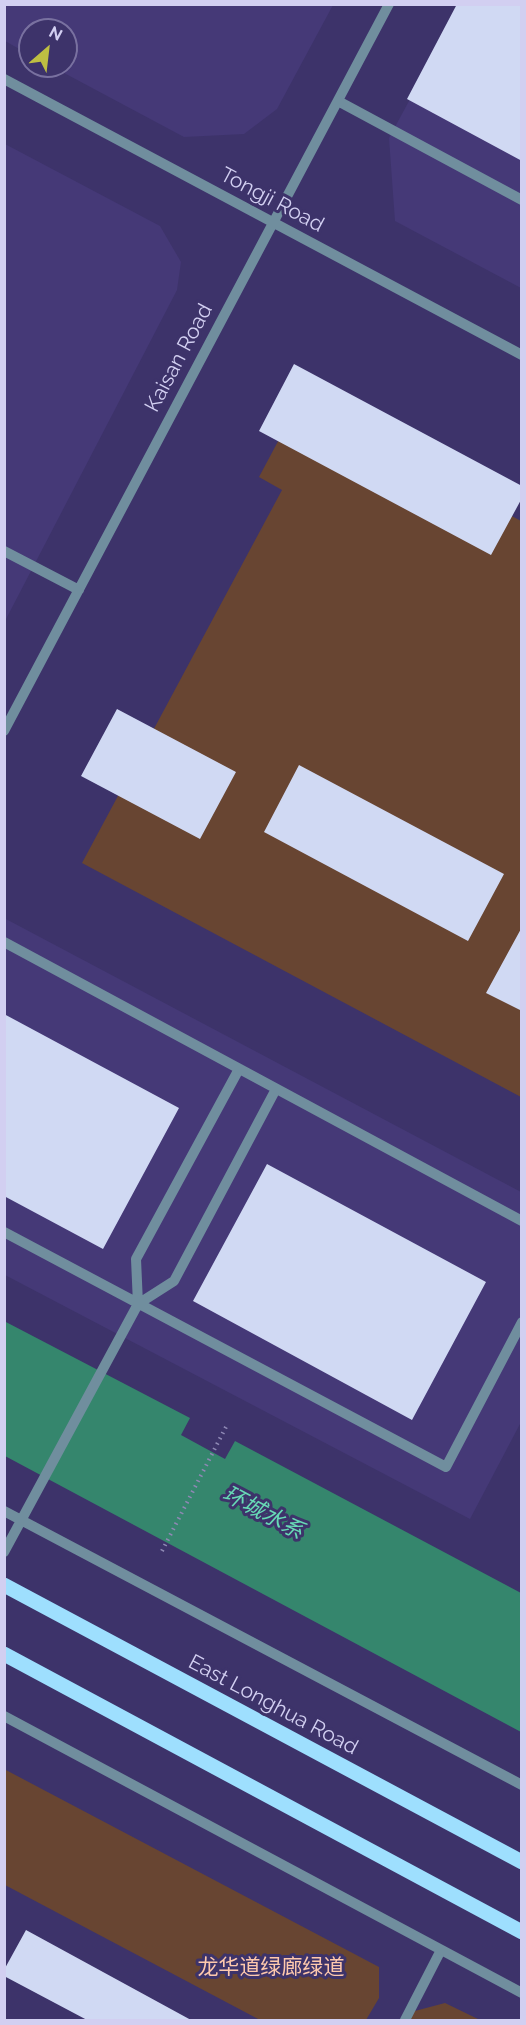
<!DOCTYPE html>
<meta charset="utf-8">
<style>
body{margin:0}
#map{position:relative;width:526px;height:2025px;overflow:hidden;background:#3d336a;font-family:Raleway,sans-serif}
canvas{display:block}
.frame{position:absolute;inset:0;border:6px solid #d2cff1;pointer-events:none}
.north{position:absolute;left:18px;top:18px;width:60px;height:60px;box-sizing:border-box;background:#3d336a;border:2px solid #7971a0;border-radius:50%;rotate:28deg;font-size:16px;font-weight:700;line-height:24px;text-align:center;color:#d2cff1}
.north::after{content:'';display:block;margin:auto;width:21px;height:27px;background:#bebf42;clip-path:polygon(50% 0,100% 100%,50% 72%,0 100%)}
</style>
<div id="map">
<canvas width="526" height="2025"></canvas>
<div class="frame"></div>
<div class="north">N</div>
</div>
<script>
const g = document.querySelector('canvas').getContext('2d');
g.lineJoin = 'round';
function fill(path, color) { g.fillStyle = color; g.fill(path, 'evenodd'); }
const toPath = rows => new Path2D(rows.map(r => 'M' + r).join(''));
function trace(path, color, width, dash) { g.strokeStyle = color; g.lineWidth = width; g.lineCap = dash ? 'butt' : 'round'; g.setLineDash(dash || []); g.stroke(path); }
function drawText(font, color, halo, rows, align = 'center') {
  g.font = font + ' Raleway,"Noto Sans SC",sans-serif'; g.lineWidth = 6; g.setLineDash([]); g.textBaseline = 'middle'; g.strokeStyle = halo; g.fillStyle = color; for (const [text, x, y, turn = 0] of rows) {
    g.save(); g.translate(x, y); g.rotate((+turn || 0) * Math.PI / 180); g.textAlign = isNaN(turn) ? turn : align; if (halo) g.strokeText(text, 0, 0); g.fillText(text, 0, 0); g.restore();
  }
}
fill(toPath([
 [4,5,5,4,333,5,277,109,244,134,184,137,51,66,66,66,66,30,30,30,30,55,5,41],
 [461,5,521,5,521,288,395,221,389,138],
 [5,144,160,226,181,262,177,290,5,621],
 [4,918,521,1192,521,1422,470,1519,5,1275]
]), '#453977');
fill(toPath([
 [299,402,521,521,521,1097,82,863,282,490,259,477],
 [4,1769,379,1967,379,1998,366,2020,260,2020,5,1885],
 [445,2003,480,2020,407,2020,411,2012]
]), '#684532');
fill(toPath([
 [4,1321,190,1418,181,1435,225,1459,235,1441,521,1593,521,1732,5,1456]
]), '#35866d');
fill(toPath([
 [457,4,522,4,522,161,407,99],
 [294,364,522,486,522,498,491,555,259,431],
 [117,709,236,772,200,839,81,776],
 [299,765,504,874,468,941,264,832],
 [522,927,522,1011,486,993],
 [4,1014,179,1108,103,1249,4,1196],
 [267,1164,486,1282,412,1420,193,1301],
 [26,1930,191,2020,87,2020,4,1976,4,1970]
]), '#d0d9f3');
trace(toPath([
 [162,1551,228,1423]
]), '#8e88b4', 4, [1.5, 4.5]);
trace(toPath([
 [4,79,522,355],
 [338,101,522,200],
 [4,551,79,590],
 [4,731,389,4],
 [4,942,522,1221],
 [4,1232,446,1467,522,1322],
 [138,1304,136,1259,239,1069],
 [4,1511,522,1785],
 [4,1552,138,1304,174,1281,276,1089],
 [4,1716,522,1993],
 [405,2020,441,1950]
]), '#708e9e', 10);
trace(toPath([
 [4,1585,522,1862],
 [4,1654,522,1932]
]), '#9edffe', 15);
drawText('21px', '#d2cff1', '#3d336a', [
 ["Tongji Road",272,200,28],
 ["Kaisan Road",179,358,-62],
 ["East Longhua Road",273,1705,28]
]);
drawText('21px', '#fec9ad', '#3d336a', [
 ["龙华道绿廊绿道",271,1968]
]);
drawText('italic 22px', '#67dab5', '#3d336a', [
 ["环城水系",263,1513,28]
]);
</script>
